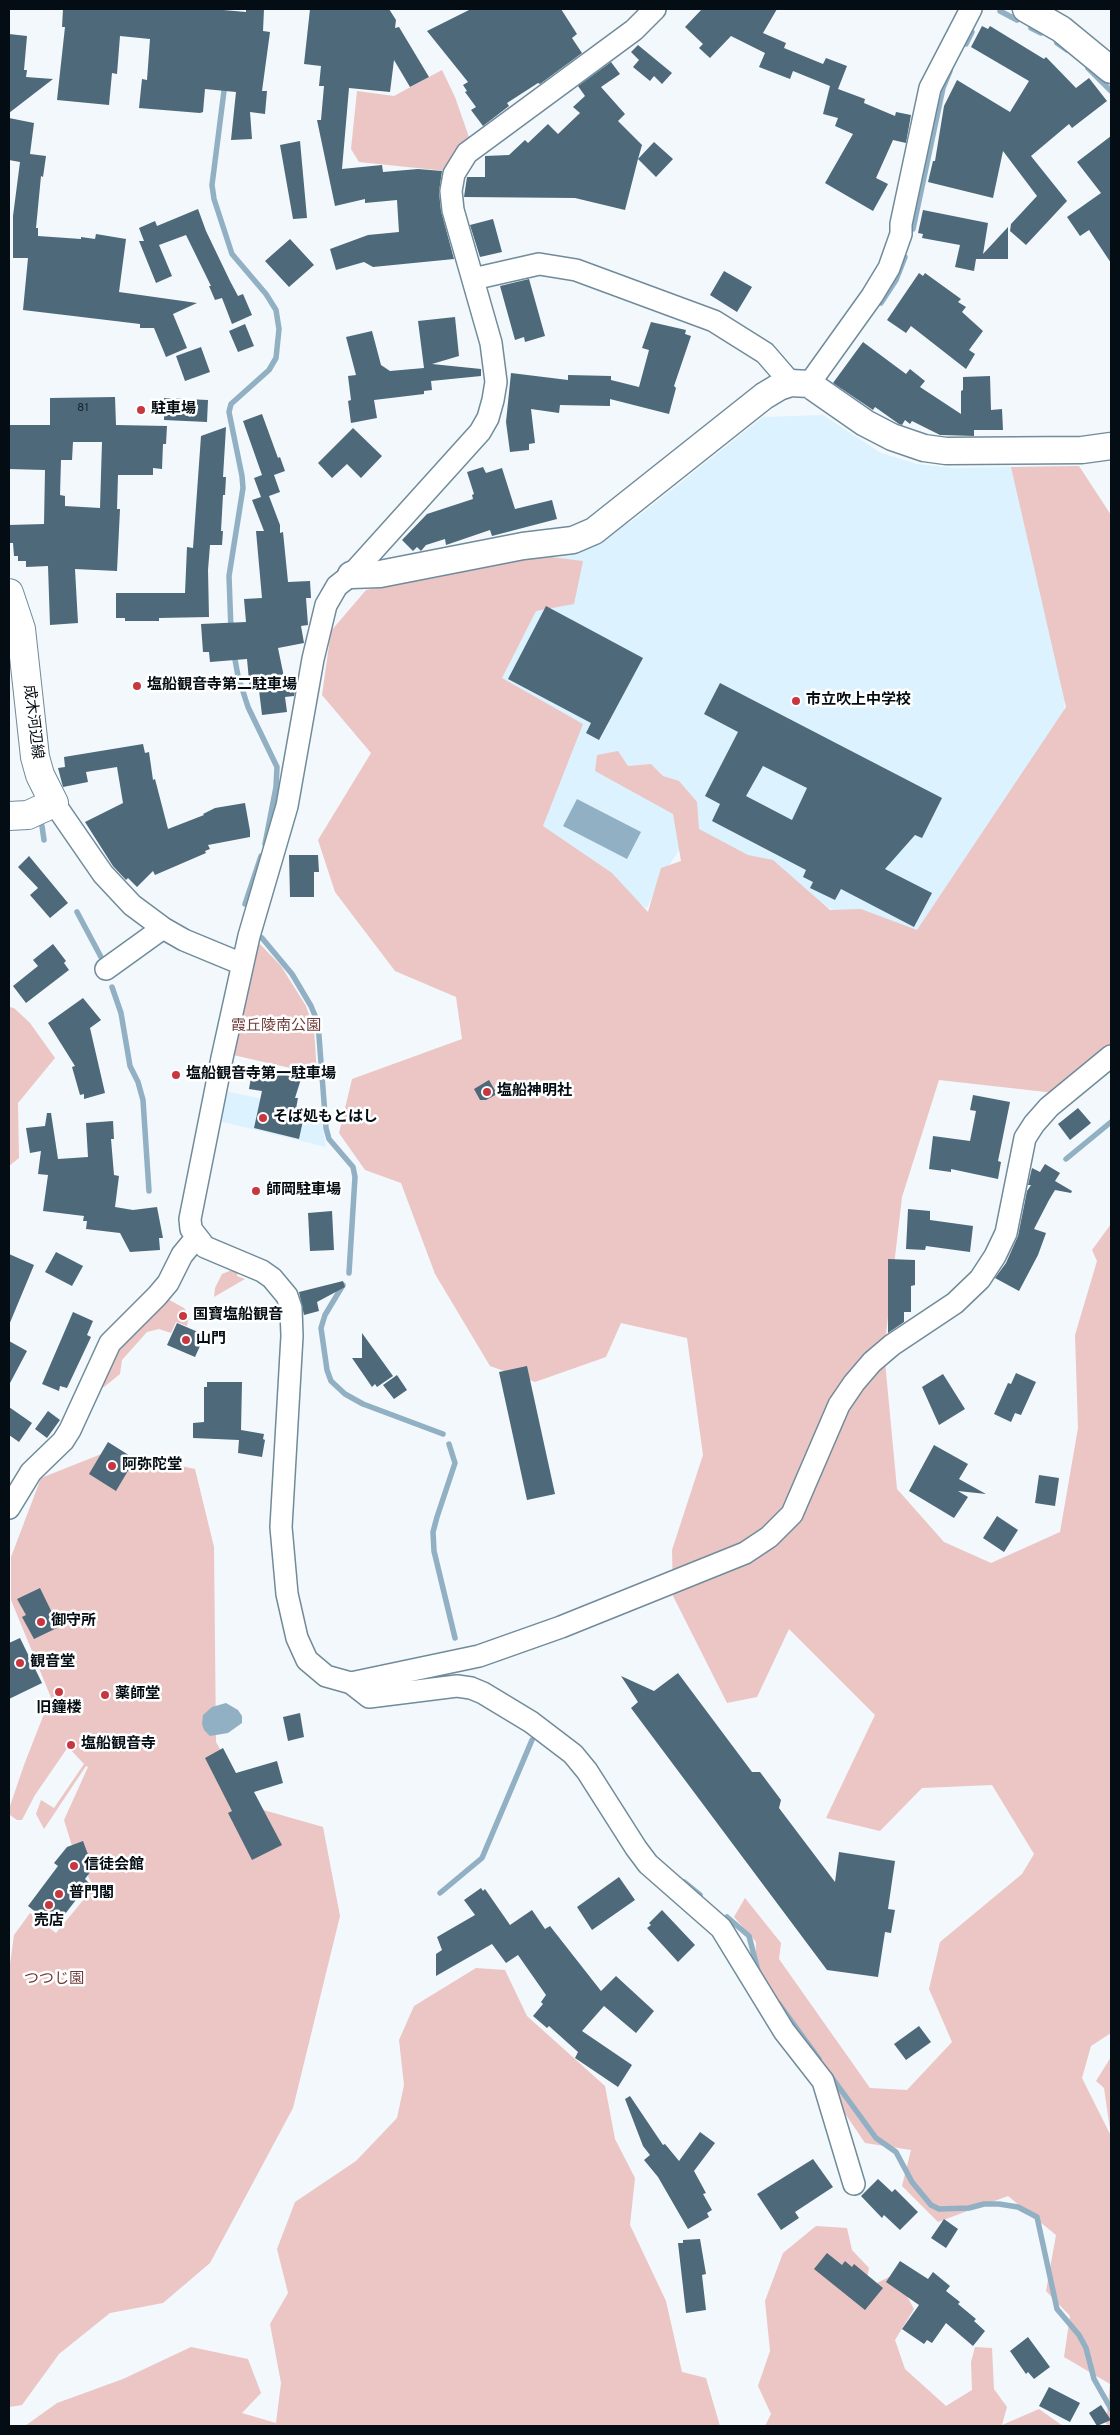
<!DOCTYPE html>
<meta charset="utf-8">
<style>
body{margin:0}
#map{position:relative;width:1120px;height:2435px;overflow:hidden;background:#f2f8fb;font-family:Overpass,sans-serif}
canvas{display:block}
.frame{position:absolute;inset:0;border:10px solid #040d13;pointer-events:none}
</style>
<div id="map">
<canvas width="1120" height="2435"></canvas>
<div class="frame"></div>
</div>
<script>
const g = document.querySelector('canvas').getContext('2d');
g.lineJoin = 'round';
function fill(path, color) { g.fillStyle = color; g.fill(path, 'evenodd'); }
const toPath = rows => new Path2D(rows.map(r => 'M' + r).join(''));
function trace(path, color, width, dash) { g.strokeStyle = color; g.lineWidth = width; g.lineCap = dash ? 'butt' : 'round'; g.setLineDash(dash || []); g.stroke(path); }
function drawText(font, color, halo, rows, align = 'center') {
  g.font = font + ' Overpass,"Noto Sans JP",sans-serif'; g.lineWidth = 5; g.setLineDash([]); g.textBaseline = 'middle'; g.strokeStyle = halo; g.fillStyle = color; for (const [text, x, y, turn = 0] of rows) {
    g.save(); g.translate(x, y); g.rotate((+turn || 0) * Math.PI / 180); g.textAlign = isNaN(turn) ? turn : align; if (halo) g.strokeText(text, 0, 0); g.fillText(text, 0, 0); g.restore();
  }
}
fill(toPath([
 [823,415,881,453,917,464,953,468,1079,466,1082,501,1063,723,922,960,692,831,663,874,647,908,527,842,494,678,551,557,580,551,635,519,763,417],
 [225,1091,320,1111,326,1147,219,1121]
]), '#dcf2ff');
fill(toPath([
 [442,70,455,97,470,140,446,171,359,162,351,149,357,91,394,96],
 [1079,466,1111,515,1111,1047,1055,1093,939,1080,902,1197,884,1351,897,1489,944,1542,991,1563,1060,1532,1078,1428,1075,1335,1097,1261,1092,1250,1111,1224,1111,2033,1091,2046,1082,2078,1111,2136,1104,2088,1096,2081,1111,2057,1111,2426,1106,2424,1110,2384,1064,2357,1070,2316,1046,2291,1056,2235,1008,2196,938,2222,902,2186,911,2150,865,2143,804,2053,755,1978,756,1942,734,1917,745,1898,781,1943,779,1959,870,2088,907,2090,952,2042,929,1989,940,1942,1022,1874,1034,1854,992,1785,922,1788,880,1831,826,1818,875,1715,789,1629,757,1697,727,1703,673,1596,672,1550,703,1455,687,1338,621,1323,606,1357,535,1382,490,1366,435,1274,401,1183,365,1170,339,1133,352,1079,462,1039,456,997,395,971,335,892,318,840,371,753,322,695,331,631,366,590,523,559,551,557,583,561,574,604,536,611,502,678,583,724,543,826,612,873,648,912,661,868,681,861,673,814,595,771,597,755,618,751,628,766,651,764,663,776,679,781,697,802,699,829,748,855,773,860,830,910,861,909,917,930,1066,707,1011,467],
 [258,942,281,966,306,1006,314,1029,317,1074,233,1055],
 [9,1007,14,1008,30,1023,55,1058,18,1103,19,1158,9,1166],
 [232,1270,238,1271,237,1276,245,1279,214,1297,215,1288,222,1274],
 [166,1298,184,1308,189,1315,187,1326,176,1322,171,1333,159,1329,147,1332,122,1360,120,1374,104,1387,100,1387,117,1349],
 [109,1451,195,1469,214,1547,216,1742,253,1807,323,1827,340,1916,293,2108,210,2263,163,2303,110,2313,59,2354,22,2405,9,2407,9,1972,14,1935,30,1913,56,1933,94,1887,73,1849,64,1820,88,1767,86,1766,44,1829,36,1814,41,1800,54,1808,84,1764,68,1747,35,1795,22,1820,17,1820,10,1815,10,1806,24,1765,49,1701,52,1700,11,1600,11,1557,41,1478],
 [476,1968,505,1970,527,2016,605,2086,615,2139,635,2178,630,2225,666,2301,682,2372,706,2378,720,2426,25,2426,57,2403,123,2379,191,2347,248,2359,261,2393,242,2413,276,2423,281,2383,270,2324,288,2293,277,2249,295,2202,356,2161,397,2118,404,2085,399,2040,414,2006],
 [816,2226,847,2228,852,2250,869,2268,865,2289,895,2274,914,2309,895,2340,905,2369,946,2406,972,2390,971,2362,975,2347,992,2348,994,2389,1007,2407,1002,2425,1039,2409,1063,2426,765,2426,771,2414,758,2386,770,2351,765,2301,783,2253]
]), '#ebc6c4');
fill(toPath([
 [577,799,641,832,627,859,563,826],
 [226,1703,238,1710,242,1716,242,1723,228,1733,210,1736,204,1730,202,1724,203,1715,212,1707]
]), '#92b0c3');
trace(toPath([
 [1000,11,1017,20],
 [1031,28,1041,33],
 [1057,43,1067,50],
 [966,44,972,32],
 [1088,68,1111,91],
 [225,83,212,185,214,199,232,254,266,294,276,310,279,329,276,358,269,370,231,404,229,412,242,476,243,488,229,576,231,630],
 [913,229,943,88,950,71],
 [881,303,896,280,905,257],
 [234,654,238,676,248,707,277,767,276,787,265,844],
 [42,826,44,840],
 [245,904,261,856],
 [77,912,101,957],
 [262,938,292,974,311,1006,318,1023,326,1128,329,1139,353,1167,355,1177,349,1273],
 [112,987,121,1013,130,1066,138,1082,143,1100,149,1191],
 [1066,1159,1111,1122],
 [343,1285,325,1315,321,1328,327,1370,331,1381,345,1394,363,1404,443,1434],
 [449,1444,455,1463,437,1517,433,1532,434,1551,455,1638],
 [684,1882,700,1895],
 [440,1893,482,1858,532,1740],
 [727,1917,749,1936,758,1971],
 [779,2004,819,2059],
 [830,2075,876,2138,896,2152,912,2182,931,2205,939,2209,969,2208,984,2204,999,2204,1018,2207,1037,2217,1057,2309,1079,2335,1086,2348,1094,2379,1111,2409]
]), '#92b0c3', 5.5);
fill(toPath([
 [63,9,212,9,246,12,246,9,264,9,263,31,270,32,262,91,267,91,265,114,250,112,252,139,231,140,236,92,205,89,203,112,200,113,139,108,142,79,147,80,150,39,120,36,117,74,112,73,109,105,57,100,65,27,62,27],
 [310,9,389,9,396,20,395,28,399,27,429,77,410,87,394,60,390,92,349,88,342,169,382,165,383,172,418,169,442,171,439,192,441,211,454,259,373,267,364,262,336,270,330,249,368,235,399,232,397,200,365,203,365,199,335,206,317,120,321,120,324,86,319,86,321,66,304,64],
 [471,9,561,9,577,34,572,38,582,53,540,84,538,83,507,103,509,106,483,126,471,110,476,107,465,92,467,91,463,85,468,82,427,31],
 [702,9,777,9,763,33,786,43,784,48,823,64,826,58,847,66,838,89,865,99,864,103,895,116,896,112,911,115,906,143,893,140,876,178,888,184,873,211,825,183,853,134,835,126,838,118,823,114,830,86,793,71,790,79,759,67,765,53,731,36,710,58,699,48,703,44,685,27],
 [982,26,988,29,990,26,1044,59,1046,57,1076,88,1089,78,1107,101,1072,128,1069,124,1031,156,1067,201,1026,245,1010,231,1011,224,1037,196,1003,151,993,198,928,182,933,161,935,161,944,106,957,80,1010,112,1029,81,971,47],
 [9,34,27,36,24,70,27,70,26,77,53,79,9,113],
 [638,45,672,73,662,84,654,76,650,81,633,67,639,60,631,52],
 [611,62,620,74,601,87,625,114,618,121,642,145,638,159,654,142,673,159,656,177,638,159,625,210,575,198,464,197,467,177,485,177,485,156,509,155,525,140,528,143,548,124,558,134,580,113,573,107,585,96,578,86],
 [9,118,34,123,30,154,46,156,43,177,41,176,36,228,38,228,38,236,81,239,81,237,95,239,96,234,126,239,119,292,197,303,173,314,187,348,166,357,154,328,140,328,140,324,23,310,28,258,13,258,13,216,20,162,9,160],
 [1111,136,1111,263,1089,230,1080,236,1067,217,1101,193,1077,162],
 [300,141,307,218,293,219,280,145],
 [198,209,206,231,230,281,238,296,243,294,252,315,232,324,222,298,215,300,209,286,211,286,186,235,159,245,172,276,156,283,139,241,144,241,139,228,155,221,157,226],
 [923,210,988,223,983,254,1008,227,1008,259,976,259,974,271,955,267,960,245,922,238,923,234,918,233],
 [493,219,502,252,480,257,470,225],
 [290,239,314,265,289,287,265,261],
 [724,271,752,287,737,312,710,295],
 [919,273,923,276,925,273,961,299,958,302,966,307,962,312,983,331,969,350,975,354,966,369,911,326,906,333,887,320],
 [529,279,545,336,525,342,524,337,515,340,500,286],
 [455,317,459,356,432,364,481,369,481,376,431,381,432,390,424,391,424,394,374,400,377,418,351,423,348,401,351,400,348,376,356,375,346,337,372,331,381,365,390,371,424,368,418,321],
 [651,322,686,330,685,334,691,336,674,386,676,388,669,414,610,399,610,406,560,405,559,413,531,409,535,443,529,444,529,450,510,452,506,422,511,373,568,380,568,375,611,376,611,380,639,387,649,350,642,348],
 [245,324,254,346,238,352,229,331],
 [863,342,906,374,910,369,925,381,920,387,961,414,961,391,963,390,963,377,990,376,991,410,1002,409,1003,430,974,430,974,436,940,435,912,421,910,424,905,420,902,425,899,424,875,407,873,410,833,383],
 [201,347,210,372,185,381,176,356],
 [115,397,116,425,167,426,166,444,163,444,162,469,153,468,153,475,118,475,117,509,120,509,117,571,75,569,78,623,50,625,48,566,26,567,26,561,18,561,18,556,14,556,13,543,9,543,9,525,44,524,45,470,9,469,9,425,50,425,50,398],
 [73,442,102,442,100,508,65,506,65,496,60,495,61,460,72,460],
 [164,398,208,400,207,422,164,420],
 [262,414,278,458,280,457,285,471,274,475,280,492,269,496,280,525,280,533,283,532,288,582,310,581,311,598,306,598,308,625,301,626,304,643,278,648,284,677,288,677,289,684,296,686,294,696,285,697,287,712,262,715,259,690,250,691,247,659,210,662,209,652,203,652,201,624,246,622,244,599,262,598,256,531,264,531,252,500,261,497,254,478,262,475,243,421],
 [226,427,223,477,226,477,225,495,223,495,221,531,223,531,222,545,210,545,208,570,209,617,159,618,159,621,125,621,125,618,116,618,116,593,185,593,187,547,193,548,201,436],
 [353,428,382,456,361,478,347,464,332,478,318,463],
 [483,467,486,473,502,468,515,509,552,500,557,519,492,536,490,530,446,545,445,539,426,545,421,551,417,547,413,551,402,540,427,514,473,499,472,495,474,494,467,472],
 [546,606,643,658,599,740,586,733,591,723,508,679],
 [720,683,942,798,922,838,915,835,885,869,932,893,914,927,841,889,835,900,810,888,813,882,803,877,806,870,712,821,720,804,705,796,738,732,704,714],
 [763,766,807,788,792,820,746,796],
 [143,744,145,753,149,752,153,780,155,779,168,829,204,815,203,814,215,808,245,803,250,831,250,837,208,845,210,849,205,851,206,853,155,875,153,871,137,887,128,878,126,880,113,866,85,822,123,803,117,767,86,772,88,782,63,787,58,768,65,767,64,757],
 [289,855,318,855,319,872,314,872,314,897,290,897],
 [29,856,68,903,50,918,30,895,38,888,18,867],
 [53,944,66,961,64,963,69,970,26,1003,13,986,38,966,33,960],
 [83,998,101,1020,90,1028,105,1093,84,1099,84,1094,80,1095,72,1067,75,1066,48,1023],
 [253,1066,301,1079,295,1098,298,1098,295,1114,304,1116,299,1139,254,1128,262,1091,249,1089],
 [489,1080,497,1094,486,1100,480,1100,474,1089],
 [973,1095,1010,1102,998,1161,1001,1162,998,1179,951,1169,951,1172,929,1169,933,1136,970,1141,976,1111,970,1110],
 [1078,1108,1091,1123,1070,1140,1058,1124],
 [47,1113,51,1113,58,1159,88,1157,86,1123,113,1121,114,1139,111,1139,114,1175,119,1176,115,1207,133,1210,157,1207,163,1238,159,1238,160,1250,130,1252,120,1233,86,1229,87,1221,83,1221,84,1216,43,1211,48,1175,38,1174,41,1151,30,1153,26,1128,45,1126],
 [1045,1164,1060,1173,1055,1181,1072,1191,1071,1193,1055,1190,1049,1200,1034,1229,1046,1233,1038,1255,1019,1291,995,1278,1006,1263,1018,1236,1027,1191,1031,1185,1028,1185,1032,1168,1040,1172],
 [908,1209,930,1211,930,1220,973,1226,970,1252,926,1246,925,1250,906,1249],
 [332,1211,334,1250,310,1251,308,1213],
 [56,1252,83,1266,72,1286,45,1272],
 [9,1254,34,1265,9,1325],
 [888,1259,915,1260,915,1285,911,1286,911,1312,904,1312,904,1322,888,1333],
 [343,1281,345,1287,317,1302,319,1311,304,1315,299,1292],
 [73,1312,93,1321,87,1335,91,1337,67,1388,60,1386,59,1391,42,1384],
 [177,1323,205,1335,195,1357,167,1345],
 [362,1333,393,1376,377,1387,375,1384,372,1387,352,1358,362,1358],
 [9,1341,27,1351,9,1385],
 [527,1366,555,1494,527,1500,499,1372],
 [1016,1373,1036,1382,1021,1415,1015,1413,1011,1422,994,1414,1008,1383,1011,1384],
 [943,1374,965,1409,939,1425,922,1387],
 [397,1375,407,1390,394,1399,383,1385],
 [207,1382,242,1382,241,1430,264,1434,263,1439,265,1440,262,1457,238,1453,239,1440,193,1438,193,1423,204,1422,204,1387,207,1387],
 [9,1407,32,1423,19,1442,9,1435],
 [48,1411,60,1420,47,1438,35,1429],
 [108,1442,135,1459,116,1491,89,1474],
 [934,1445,968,1464,959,1479,986,1494,958,1491,968,1497,954,1518,909,1491],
 [1039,1475,1059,1478,1055,1506,1035,1503],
 [997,1516,1018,1530,1004,1552,983,1538],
 [40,1588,59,1627,34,1639,22,1617,26,1615,17,1599],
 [20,1638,42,1683,9,1699,9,1643],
 [678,1673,752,1772,760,1772,781,1800,779,1808,835,1882,839,1852,895,1861,888,1909,895,1910,891,1933,885,1932,878,1977,827,1970,631,1708,638,1702,621,1676,654,1691],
 [300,1713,304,1737,288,1741,283,1717],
 [223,1748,236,1773,277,1761,283,1783,254,1792,282,1845,252,1860,228,1813,232,1811,205,1758],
 [83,1841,93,1868,85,1879,89,1883,55,1927,28,1906,58,1866,54,1863,67,1847],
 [619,1877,635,1900,592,1930,577,1907],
 [481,1888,483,1891,485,1889,510,1925,532,1910,545,1929,550,1926,601,1991,616,1976,654,2011,636,2033,604,2006,582,2031,632,2065,618,2087,575,2058,578,2052,549,2026,547,2028,533,2016,543,2004,541,2002,546,1995,518,1955,506,1963,492,1944,436,1976,436,1954,442,1950,437,1937,475,1915,464,1900],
 [662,1910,695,1945,678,1962,647,1928,651,1925,649,1923],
 [919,2026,931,2042,906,2060,894,2044],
 [630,2096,663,2145,665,2144,679,2161,700,2132,715,2143,694,2171,706,2193,703,2194,712,2210,707,2213,709,2217,688,2229,658,2177,644,2160,650,2155,643,2146,625,2099],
 [813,2159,833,2187,795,2212,799,2218,781,2230,757,2194],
 [878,2179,892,2192,895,2189,918,2212,900,2230,884,2215,882,2218,861,2196],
 [944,2219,958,2229,946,2248,931,2238],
 [700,2239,706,2274,702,2275,706,2310,686,2313,678,2243,683,2243,683,2240],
 [827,2253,842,2265,845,2261,852,2267,854,2264,883,2288,865,2310,814,2269],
 [900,2261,928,2279,933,2272,950,2286,946,2291,960,2302,958,2304,976,2319,974,2321,985,2331,973,2346,946,2323,932,2343,927,2340,924,2344,902,2329,919,2305,886,2282],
 [1028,2337,1050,2367,1034,2379,1028,2372,1026,2374,1010,2351],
 [1049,2387,1080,2403,1070,2422,1039,2406],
 [1101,2405,1111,2420,1097,2426,1089,2413]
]), '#4d697a');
const minor = toPath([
 [655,9,634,30,467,153,454,174,451,191,453,210,491,343,496,382,493,400,488,418,480,432,351,575,337,586,326,605,313,659,287,806,249,936,222,1058,190,1219,191,1229,205,1247,262,1271,272,1278,287,1296,291,1308,292,1336,281,1527,287,1594,297,1638,307,1660,326,1676,351,1683,479,1656,561,1627,745,1553,769,1537,792,1514,839,1405,854,1383,872,1362,892,1345,955,1303,980,1279,995,1256,1006,1233,1025,1138,1034,1124,1049,1107,1111,1056],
 [473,279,539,264,576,270,714,321,765,353,791,383],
 [809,384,872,296,889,268,901,234,901,224,930,88,971,9],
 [54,803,103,874,132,905,163,928,184,940,242,964],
 [106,969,163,928],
 [9,1508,31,1472,63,1441,70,1430,110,1343,157,1296,168,1283,182,1255,196,1238],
 [351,1683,369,1697,457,1686,471,1688,483,1693,531,1722,573,1754,587,1771,636,1848,648,1864,721,1928,784,2031,823,2081,854,2184]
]);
const tertiary = toPath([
 [1026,9,1061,29,1111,70],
 [351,575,380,574,523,546,573,540,594,531,764,396,779,387,791,383,809,384,865,423,892,437,924,448,946,451,1082,450,1111,446]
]);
const secondary = toPath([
 [9,593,21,629,35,757,40,775,54,803,28,815,9,816]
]);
trace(minor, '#708b9b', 24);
trace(tertiary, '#708b9b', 29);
trace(secondary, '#708b9b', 30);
trace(minor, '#fff', 21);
trace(tertiary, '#fff', 26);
trace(secondary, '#fff', 28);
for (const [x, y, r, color] of [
 [141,410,5,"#c73740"],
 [137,686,5,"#c73740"],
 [796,701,5,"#c73740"],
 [176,1075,5,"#c73740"],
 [487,1092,5,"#c73740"],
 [263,1118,5,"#c73740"],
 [256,1191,5,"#c73740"],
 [183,1316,5,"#c73740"],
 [186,1340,5,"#c73740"],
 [112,1466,5,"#c73740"],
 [41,1622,5,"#c73740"],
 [20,1663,5,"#c73740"],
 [59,1692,5,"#c73740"],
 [105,1695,5,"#c73740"],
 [71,1745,5,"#c73740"],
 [74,1866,5,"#c73740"],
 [59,1894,5,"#c73740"],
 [49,1905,5,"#c73740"]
]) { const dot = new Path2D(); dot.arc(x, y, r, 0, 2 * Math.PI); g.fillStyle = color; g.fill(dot); trace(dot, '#fff', 2); }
drawText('12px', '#16242d', null, [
 ["81",83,409]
]);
drawText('bold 15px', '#040d13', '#fff', [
 ["駐車場",151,410],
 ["塩船観音寺第二駐車場",147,686],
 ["市立吹上中学校",806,701],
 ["塩船観音寺第一駐車場",186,1075],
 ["塩船神明社",497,1092],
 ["そば処もとはし",273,1118],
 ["師岡駐車場",266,1191],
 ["国寶塩船観音",193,1316],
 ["山門",196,1340],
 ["阿弥陀堂",122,1466],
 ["御守所",51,1622],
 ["観音堂",30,1663],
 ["薬師堂",115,1695],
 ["旧鐘楼",59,1709,"center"],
 ["塩船観音寺",81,1745],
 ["信徒会館",84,1866],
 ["普門閣",69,1894],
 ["売店",49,1922,"center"]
], 'left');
drawText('15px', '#040d13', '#fff', [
 ["成木河辺線",32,722,83]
]);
drawText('15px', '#6f3c3b', '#fff', [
 ["霞丘陵南公園",276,1027],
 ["つつじ園",54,1980]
]);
</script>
